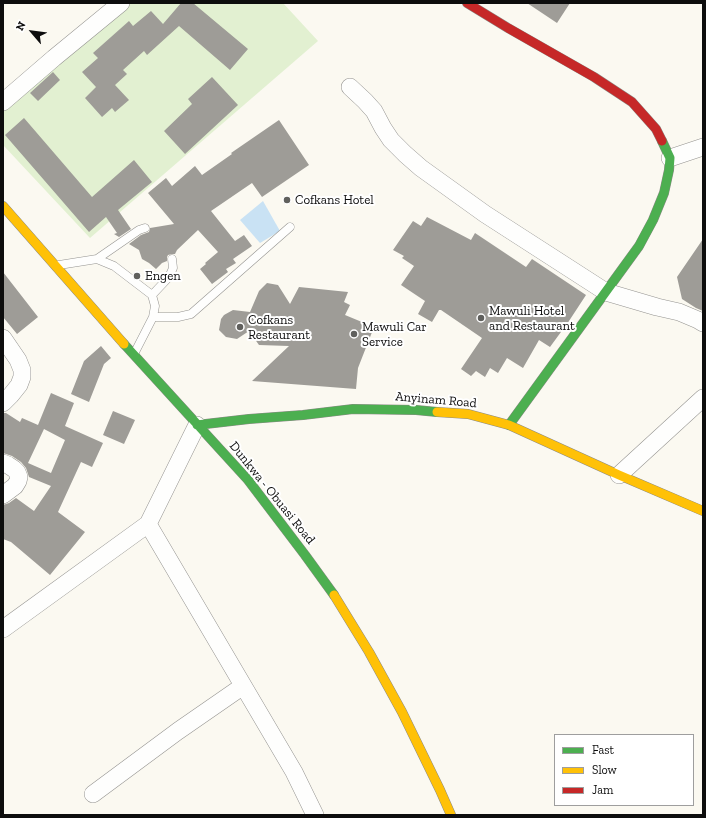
<!DOCTYPE html>
<style>
body{margin:0}
#map{position:relative;width:706px;height:818px;overflow:hidden;background:#fbf9f1;font-family:"Zilla Slab",serif}
canvas{display:block}
.frame{position:absolute;inset:0;border:4px solid #0d0d0d;pointer-events:none}
.legend{position:absolute;left:554px;top:734px;width:140px;height:72px;box-sizing:border-box;background:#fff;border:1px solid #9e9e9e;margin:0;padding:5px 7px;list-style:none;font-size:12px;color:#0d0d0d}
.legend li{display:flex;align-items:center;gap:8px;height:20px}
.legend b{width:20px;border:1px solid #9e9e9e}
.north{position:absolute;left:12px;top:12px;width:40px;height:40px;-webkit-text-stroke:3px #fff;paint-order:stroke;rotate:298deg;font-size:11px;font-weight:700;line-height:16px;text-align:center;color:#0d0d0d}
.north::after{content:'';display:block;margin:auto;width:14px;height:18px;background:#0d0d0d;clip-path:polygon(50% 0,100% 100%,50% 72%,0 100%)}
</style>
<div id="map">
<canvas width="706" height="818"></canvas>
<div class="frame"></div>
<ul class="legend">
<li><b style="height:5px;background:#4caf50"></b>Fast</li>
<li><b style="height:5px;background:#ffc107"></b>Slow</li>
<li><b style="height:5px;background:#c62828"></b>Jam</li>
</ul>
<div class="north">N</div>
</div>
<script>
const g = document.querySelector('canvas').getContext('2d');
g.lineJoin = 'round';
function fill(path, color) { g.fillStyle = color; g.fill(path, 'evenodd'); }
const toPath = rows => new Path2D(rows.map(r => 'M' + r).join(''));
function trace(path, color, width, dash) { g.strokeStyle = color; g.lineWidth = width; g.lineCap = dash ? 'butt' : 'round'; g.setLineDash(dash || []); g.stroke(path); }
function drawText(font, color, halo, rows, align = 'center') {
  g.font = font + ' "Zilla Slab",serif'; g.lineWidth = 4; g.setLineDash([]); g.textBaseline = 'middle'; g.strokeStyle = halo; g.fillStyle = color; for (const [text, x, y, turn = 0] of rows) {
    g.save(); g.translate(x, y); g.rotate((+turn || 0) * Math.PI / 180); g.textAlign = isNaN(turn) ? turn : align; if (halo) g.strokeText(text, 0, 0); g.fillText(text, 0, 0); g.restore();
  }
}
fill(toPath([
 [124,3,283,3,318,41,90,238,3,145,3,109]
]), '#e2f0d1');
fill(toPath([
 [263,201,280,231,260,243,240,220]
]), '#c9e2f4');
fill(toPath([
 [181,3,193,3,248,49,230,70,179,26,147,55,144,51,123,70,127,74,115,85,129,100,115,112,112,108,102,117,85,98,96,87,82,72,98,58,93,53,129,21,133,26,151,11,163,24],
 [527,3,570,3,557,23],
 [53,72,60,80,38,101,30,93],
 [212,77,238,105,185,154,164,131,192,104,188,99],
 [24,118,92,197,134,160,152,182,118,210,131,229,119,237,114,234,117,233,106,217,89,232,5,135],
 [279,120,309,165,262,197,252,183,211,211,235,241,244,235,252,246,233,259,236,263,226,269,228,272,212,284,200,269,206,264,205,263,218,252,198,230,177,250,175,254,172,254,168,255,167,257,167,261,162,263,156,269,149,263,142,259,139,250,129,244,141,235,149,232,150,228,174,224,148,193,166,178,172,186,195,166,202,175,232,154,231,153],
 [427,217,471,240,475,233,526,267,532,259,586,295,569,321,550,347,539,340,523,368,507,358,498,373,490,368,485,377,476,371,471,376,461,369,482,338,441,310,439,310,432,322,418,314,425,301,401,285,414,266,402,258,404,256,393,250,413,221,421,226],
 [703,239,703,311,696,308,682,299,677,277],
 [3,272,38,317,17,334,3,317],
 [267,283,278,285,290,304,299,287,348,292,344,302,350,305,345,315,374,327,358,368,356,389,252,381,289,346,259,345,249,331,237,339,226,337,219,330,221,319,224,315,233,310,250,312,259,291],
 [101,346,111,358,104,364,89,402,71,394,84,361],
 [51,393,74,403,65,426,103,443,92,467,81,462,58,512,85,532,50,575,11,542,3,539,3,505,9,503,16,498,34,511,51,486,29,477,26,468,21,462,12,456,3,453,3,413,6,413,20,422,22,418,38,425],
 [44,429,65,440,51,473,28,463],
 [113,411,135,420,124,444,103,435]
]), '#9e9c97');
const lane = toPath([
 [97,259,139,230,145,228],
 [59,265,97,259,114,266,152,295,155,306,153,317,134,354],
 [152,295,169,277,173,268,172,259],
 [153,317,178,317,191,314,290,227]
]);
const street = toPath([
 [350,87,365,101,374,111,383,128,391,140,405,154,421,168,485,214,606,292,657,307,679,312,698,320,703,323],
 [3,102,54,58,121,3],
 [670,158,703,147],
 [3,338,18,360,22,370,22,377,19,385,11,395,3,403],
 [3,463,8,465,14,469,17,472,19,477,18,481,15,486,3,495],
 [619,475,703,398],
 [148,524,294,772,315,815],
 [3,629,148,524,197,425],
 [93,794,178,731,243,686]
]);
const fast = toPath([
 [124,344,248,480,305,555,334,595],
 [197,425,249,419,303,415,353,409,416,410,437,412],
 [509,425,639,246,653,220,664,193,669,170,670,158,662,141]
]);
const slow = toPath([
 [3,206,124,344],
 [437,412,468,414,509,425,619,475,703,511],
 [334,595,369,652,402,712,440,790,451,815]
]);
const jam = toPath([
 [467,3,508,28,594,77,632,102,656,129,662,141]
]);
trace(lane, '#949390', 9);
trace(street, '#949390', 18);
trace(fast, '#8b8a86', 10);
trace(slow, '#8b8a86', 10);
trace(jam, '#8b8a86', 10);
trace(lane, '#fefefd', 8);
trace(street, '#fefefd', 17);
trace(fast, '#4caf50', 9);
trace(slow, '#ffc107', 9);
trace(jam, '#c62828', 9);
for (const [x, y, r, color] of [
 [287,200,4,"#60605d"],
 [137,276,4,"#60605d"],
 [481,318,4,"#60605d"],
 [240,327,4,"#60605d"],
 [354,334,4,"#60605d"]
]) { const dot = new Path2D(); dot.arc(x, y, r, 0, 2 * Math.PI); g.fillStyle = color; g.fill(dot); trace(dot, '#fff', 1.5); }
drawText('13px', '#0d0d0d', '#fff', [
 ["Cofkans Hotel",295,200],
 ["Engen",145,276],
 ["Mawuli Hotel",489,311],
 ["and Restaurant",489,326],
 ["Cofkans",248,320],
 ["Restaurant",248,335],
 ["Mawuli Car",362,327],
 ["Service",362,342]
], 'left');
drawText('13px', '#0d0d0d', '#fff', [
 ["Anyinam Road",436,400,5],
 ["Dunkwa - Obuasi Road",272,493,51]
]);
</script>
